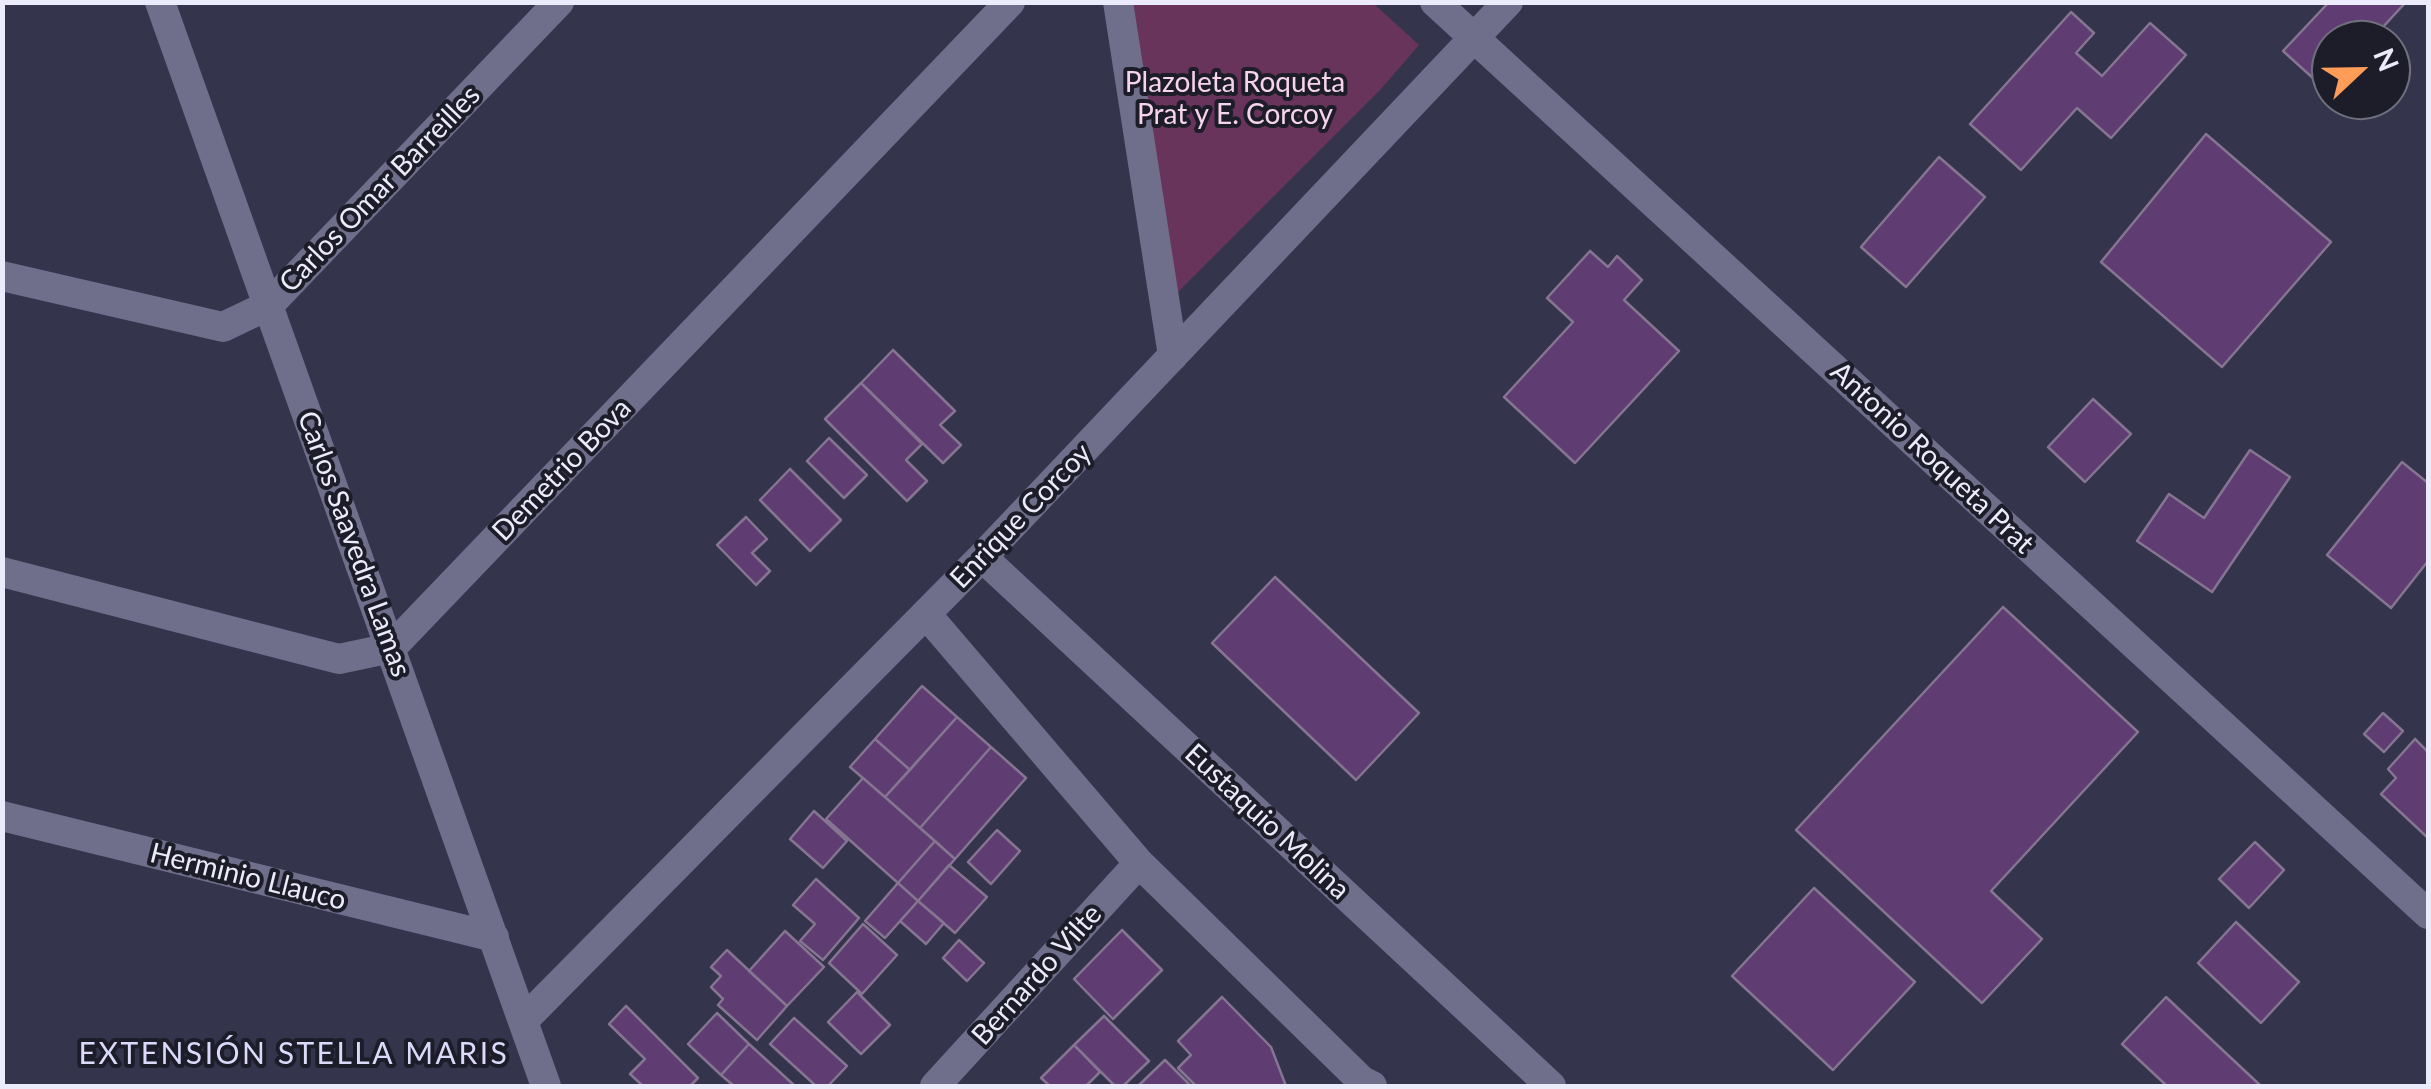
<!DOCTYPE html>
<meta charset="utf-8">
<style>
body{margin:0}
#map{position:relative;width:2431px;height:1089px;overflow:hidden;background:#35344d;font-family:Lato,sans-serif}
canvas{display:block}
.frame{position:absolute;inset:0;border:5px solid #ebebfb;pointer-events:none}
.north{position:absolute;left:2311px;top:20px;width:100px;height:100px;box-sizing:border-box;background:#1d1d29;border:2px solid #6f6f7d;border-radius:50%;rotate:68deg;font-size:28px;font-weight:700;line-height:40px;text-align:center;color:#ebebfb}
.north::after{content:'';display:block;margin:auto;width:35px;height:45px;background:#fe9c58;clip-path:polygon(50% 0,100% 100%,50% 72%,0 100%)}
</style>
<div id="map">
<canvas width="2431" height="1089"></canvas>
<div class="frame"></div>
<div class="north">N</div>
</div>
<script>
const g = document.querySelector('canvas').getContext('2d');
g.lineJoin = 'round';
function fill(path, color) { g.fillStyle = color; g.fill(path, 'evenodd'); }
const toPath = rows => new Path2D(rows.map(r => 'M' + r).join(''));
function trace(path, color, width, dash) { g.strokeStyle = color; g.lineWidth = width; g.lineCap = dash ? 'butt' : 'round'; g.setLineDash(dash || []); g.stroke(path); }
function drawText(font, color, halo, rows, align = 'center') {
  g.font = font + ' Lato,sans-serif'; g.lineWidth = 8; g.setLineDash([]); g.textBaseline = 'middle'; g.strokeStyle = halo; g.fillStyle = color; for (const [text, x, y, turn = 0] of rows) {
    g.save(); g.translate(x, y); g.rotate((+turn || 0) * Math.PI / 180); g.textAlign = isNaN(turn) ? turn : align; if (halo) g.strokeText(text, 0, 0); g.fillText(text, 0, 0); g.restore();
  }
}
fill(toPath([
 [1122,3,1373,3,1419,45,1381,89,1166,304]
]), '#69345c');
const building = toPath([
 [2329,2,2406,2,2371,40,2331,40,2331,83,2325,89,2283,51,2329,2],
 [2071,12,2094,33,2076,53,2102,76,2150,23,2186,55,2111,138,2077,108,2021,170,1970,124,2071,12],
 [2206,134,2331,242,2222,367,2101,262,2206,134],
 [1939,157,1985,197,1906,287,1861,247,1939,157],
 [1590,251,1608,267,1617,256,1642,280,1624,300,1679,351,1575,463,1504,397,1573,322,1547,298,1590,251],
 [893,350,955,411,940,425,961,445,943,463,861,383,893,350],
 [861,383,922,444,906,460,927,481,907,501,825,419,861,383],
 [2093,399,2131,434,2085,482,2048,447,2093,399],
 [829,438,867,475,844,498,807,461,829,438],
 [2250,450,2290,477,2212,592,2137,541,2169,494,2204,518,2250,450],
 [2402,462,2428,483,2428,561,2391,608,2327,555,2402,462],
 [790,469,841,520,810,551,760,500,790,469],
 [746,517,767,539,752,553,770,571,756,585,717,545,746,517],
 [1275,577,1419,713,1356,780,1212,643,1275,577],
 [2003,607,2138,732,1991,891,2042,939,1982,1003,1796,830,2003,607],
 [922,686,957,717,910,770,875,739,922,686],
 [2383,713,2403,731,2384,752,2364,734,2383,713],
 [957,717,991,747,920,828,885,797,957,717],
 [875,739,910,770,885,797,850,767,875,739],
 [2415,739,2428,752,2428,838,2381,794,2396,778,2388,769,2415,739],
 [991,747,1026,778,955,859,920,828,991,747],
 [863,778,935,841,898,883,826,819,863,778],
 [814,811,847,841,823,868,790,839,814,811],
 [997,830,1020,851,991,884,968,862,997,830],
 [935,841,955,859,918,901,898,883,935,841],
 [2255,842,2284,870,2249,908,2219,879,2255,842],
 [949,865,987,897,955,933,918,901,949,865],
 [816,879,859,918,823,960,800,941,815,924,793,905,816,879],
 [898,883,918,901,885,938,865,921,898,883],
 [1814,888,1915,982,1833,1070,1732,976,1814,888],
 [918,901,944,923,926,944,900,921,918,901],
 [2236,922,2299,982,2261,1023,2198,963,2236,922],
 [863,924,897,955,862,994,829,963,863,924],
 [1122,930,1162,970,1113,1019,1074,979,1122,930],
 [785,931,824,967,787,1006,749,971,785,931],
 [959,940,984,963,967,981,943,958,959,940],
 [727,950,787,1006,757,1040,718,1005,723,999,711,987,721,976,711,967,727,950],
 [857,992,890,1025,861,1054,828,1022,857,992],
 [1222,997,1271,1047,1286,1086,1196,1086,1178,1068,1191,1055,1178,1041,1222,997],
 [2166,997,2261,1086,2167,1086,2122,1044,2166,997],
 [626,1006,698,1078,690,1086,643,1086,630,1074,645,1059,609,1024,626,1006],
 [717,1013,749,1044,721,1075,688,1044,717,1013],
 [1104,1016,1149,1061,1123,1086,1115,1086,1074,1045,1104,1016],
 [794,1018,847,1066,828,1086,816,1086,770,1044,794,1018],
 [749,1044,795,1086,734,1086,721,1075,749,1044],
 [1074,1045,1100,1072,1086,1086,1050,1086,1041,1078,1074,1045],
 [1165,1060,1191,1086,1138,1086,1165,1060]
]);
fill(building, '#5f3d73');
trace(building, '#857590', 2.5);
trace(toPath([
 [160,2,546,1086],
 [1118,2,1173,356],
 [1435,2,2428,914],
 [2,276,223,327,269,305,559,2],
 [982,557,1551,1086],
 [2,572,339,659,391,648,1010,2],
 [926,614,1139,863,1362,1081,1372,1086],
 [2,816,494,937],
 [524,1020,982,557,1508,2],
 [935,1086,1139,863]
]), '#6f6e8b', 30);
drawText('28px', '#f7d4ec', '#1d1d29', [
 ["Plazoleta Roqueta",1235,83],
 ["Prat y E. Corcoy",1235,115]
]);
drawText('28px', '#ebebfb', '#1d1d29', [
 ["Carlos Omar Barreilles",380,189,-46],
 ["Antonio Roqueta Prat",1932,458,43],
 ["Demetrio Bova",562,470,-46],
 ["Enrique Corcoy",1021,516,-46],
 ["Carlos Saavedra Lamas",354,544,70],
 ["Eustaquio Molina",1267,822,43],
 ["Herminio Llauco",248,877,14],
 ["Bernardo Vilte",1037,975,-48]
]);
g.letterSpacing = '2.5px';
drawText('30px', '#dbdafb', '#1d1d29', [
 ["EXTENSIÓN STELLA MARIS",294,1054]
]);
g.letterSpacing = '0px';
</script>
